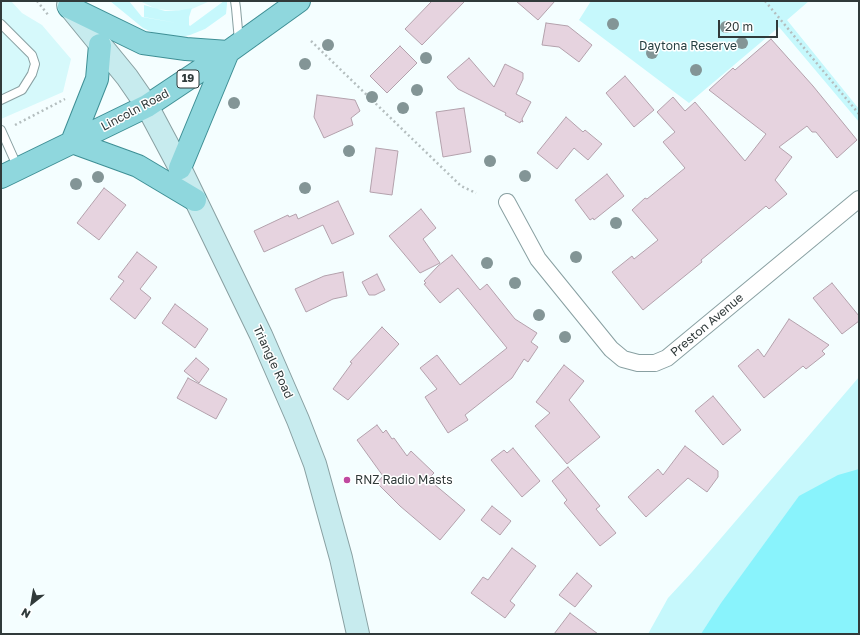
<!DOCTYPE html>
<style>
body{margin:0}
#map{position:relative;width:860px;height:635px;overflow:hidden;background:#f4feff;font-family:"Golos Text",sans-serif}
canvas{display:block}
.frame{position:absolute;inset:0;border:2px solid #303a3a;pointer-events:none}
.north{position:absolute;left:12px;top:583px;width:40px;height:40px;-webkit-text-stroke:3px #fff;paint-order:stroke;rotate:211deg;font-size:11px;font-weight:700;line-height:16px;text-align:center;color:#303a3a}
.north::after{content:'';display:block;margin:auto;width:14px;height:18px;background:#303a3a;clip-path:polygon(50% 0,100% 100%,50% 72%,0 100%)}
.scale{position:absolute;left:718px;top:20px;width:60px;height:18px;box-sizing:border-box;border:2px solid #303a3a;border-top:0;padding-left:5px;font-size:12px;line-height:14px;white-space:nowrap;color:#303a3a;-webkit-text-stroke:3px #fff;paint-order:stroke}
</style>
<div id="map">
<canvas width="860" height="635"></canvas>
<div class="frame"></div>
<div class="north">N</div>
<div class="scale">20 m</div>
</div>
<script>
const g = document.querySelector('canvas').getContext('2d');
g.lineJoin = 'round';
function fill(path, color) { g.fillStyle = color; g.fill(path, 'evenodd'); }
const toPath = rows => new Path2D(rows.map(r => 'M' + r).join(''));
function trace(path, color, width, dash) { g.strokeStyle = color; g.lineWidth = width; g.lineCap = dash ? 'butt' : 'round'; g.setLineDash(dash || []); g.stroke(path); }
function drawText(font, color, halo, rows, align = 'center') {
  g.font = font + ' "Golos Text",sans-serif'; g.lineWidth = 3; g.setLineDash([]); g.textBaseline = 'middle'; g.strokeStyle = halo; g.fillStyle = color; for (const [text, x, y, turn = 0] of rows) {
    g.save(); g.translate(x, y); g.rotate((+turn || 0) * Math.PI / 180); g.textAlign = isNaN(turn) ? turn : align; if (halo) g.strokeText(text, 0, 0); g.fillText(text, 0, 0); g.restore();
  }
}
fill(toPath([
 [1,1,11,1,22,13,42,25,71,59,63,92,1,119],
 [140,1,210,1,192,9,176,11,156,9]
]), '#d6f9fb');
fill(toPath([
 [110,1,129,1,142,17,177,23,144,17,144,5,165,11,176,11,192,8,189,17,189,25,190,26,224,1,227,1,227,4,226,14,205,29,190,35,181,37,168,37,156,34,143,28],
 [591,1,809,1,787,20,859,109,859,122,779,27,689,103,579,20],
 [859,377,859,634,648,634,668,598,692,572]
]), '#c6f8fc');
fill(toPath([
 [859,469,859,634,701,634,721,603,799,496,838,475]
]), '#89f3fc');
const building = toPath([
 [432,1,465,1,422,45,405,29,432,1],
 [516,1,555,1,538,20,516,1],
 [546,23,568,26,592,45,579,62,559,47,542,45,546,23],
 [771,39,813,86,857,140,837,158,816,132,812,132,807,126,779,147,792,157,775,180,787,194,769,209,766,206,701,260,702,262,643,310,612,272,632,256,634,259,658,240,632,210,645,198,647,199,685,168,663,142,675,132,657,112,673,97,685,111,695,102,745,161,766,134,709,90,733,68,735,70,771,39],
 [400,46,417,63,387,93,370,76,400,46],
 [469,58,494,87,505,64,523,73,523,79,516,94,531,102,522,119,523,122,521,121,520,123,505,115,506,113,458,89,447,77,469,58],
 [625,76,654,110,634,127,606,93,625,76],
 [317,95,355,100,360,111,351,118,353,125,324,138,314,117,317,95],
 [464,108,471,152,443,157,436,112,464,108],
 [566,117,583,132,585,130,602,144,588,160,574,148,557,169,537,153,566,117],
 [376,148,398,151,392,195,370,192,376,148],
 [607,174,624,196,594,220,593,218,590,220,575,200,607,174],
 [104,188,126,205,99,240,77,223,104,188],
 [338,201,354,234,332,244,323,225,264,252,254,231,288,215,289,217,296,214,298,219,338,201],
 [421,209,436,228,423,239,440,263,420,273,389,236,421,209],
 [137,252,157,267,140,289,151,298,135,319,110,299,124,281,118,277,137,252],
 [452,255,480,290,487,284,515,319,537,333,531,342,538,347,528,362,524,359,512,378,465,415,468,420,448,433,425,397,437,389,420,368,437,355,460,385,507,348,458,288,440,303,424,284,426,283,424,281,438,266,452,255],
 [343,272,347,296,333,299,306,312,295,289,324,276,343,272],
 [377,274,385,290,375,295,369,295,362,282,377,274],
 [832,283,859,316,859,321,842,334,813,298,832,283],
 [175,304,208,329,195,348,162,323,175,304],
 [789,319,829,345,822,351,825,354,806,369,803,366,764,398,738,366,758,349,764,357,789,319],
 [382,327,399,344,348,400,333,389,352,363,350,362,382,327],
 [196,358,209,369,199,383,184,371,196,358],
 [564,365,584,381,569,400,600,437,567,464,535,426,550,413,536,402,564,365],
 [188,378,227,399,216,419,177,398,188,378],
 [713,396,741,430,723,445,695,411,713,396],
 [377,425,383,433,386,430,392,439,394,438,407,456,411,451,434,473,428,479,465,510,440,540,400,506,377,483,383,476,357,440,377,425],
 [685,446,718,471,718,477,707,492,688,478,646,517,628,497,658,469,663,475,685,446],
 [513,448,540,481,522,497,491,460,504,450,507,453,513,448],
 [568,467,600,506,596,509,616,533,600,546,564,503,567,500,552,481,568,467],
 [492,506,511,521,500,535,481,520,492,506],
 [512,548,536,566,510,601,515,605,505,618,471,593,483,577,488,580,512,548],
 [577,573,592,586,575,607,559,595,577,573],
 [570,613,598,634,554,634,570,613]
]);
fill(building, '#e6d3df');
trace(building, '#b3a1ac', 1);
const service = toPath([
 [235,1,236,8,239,41],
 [1,24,32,55,35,64,32,74,22,90,1,100],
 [1,130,18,168]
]);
const minor = toPath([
 [507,202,538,259,611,349,623,359,638,363,655,363,667,358,859,199]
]);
const secondary = toPath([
 [68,5,127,77,147,106,180,168,261,335,298,420,315,464,341,558,358,634]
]);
const primary = toPath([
 [69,7,143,43,186,49,228,52],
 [72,142,138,166,195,200],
 [72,142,97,79,100,45],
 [180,168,228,52],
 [1,177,147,106,228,52,299,1]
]);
trace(service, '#89a0a2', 10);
trace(minor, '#89a0a2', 18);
trace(secondary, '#89a0a2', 24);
trace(primary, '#3e8f95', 24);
trace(toPath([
 [37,1,49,16],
 [765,1,859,114],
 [311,41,461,186,476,193],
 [15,125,65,99]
]), '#b4bebf', 2.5, [2, 3]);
trace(service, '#fff', 8);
trace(minor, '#fff', 16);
trace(secondary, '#c7ebee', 22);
trace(primary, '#8fd7dd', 22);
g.fillStyle = '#839596';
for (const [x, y] of [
 [613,24],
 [726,27],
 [742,43],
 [328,45],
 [652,53],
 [426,58],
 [305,64],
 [696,70],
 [417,90],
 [372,97],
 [234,103],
 [403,108],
 [349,151],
 [490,161],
 [525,176],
 [98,177],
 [76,184],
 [305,188],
 [616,223],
 [576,257],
 [487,263],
 [515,283],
 [539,315],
 [565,337]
]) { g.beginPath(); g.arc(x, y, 6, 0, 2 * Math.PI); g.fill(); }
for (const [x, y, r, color] of [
 [347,480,4,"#c049a0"]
]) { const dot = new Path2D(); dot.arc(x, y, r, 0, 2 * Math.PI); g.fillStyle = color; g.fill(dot); trace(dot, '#fff', 1.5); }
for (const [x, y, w] of [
 [188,79,22]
]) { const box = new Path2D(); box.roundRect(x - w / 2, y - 9, w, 18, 3); g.fillStyle = '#fff'; g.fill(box); trace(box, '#303a3a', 1); }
drawText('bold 11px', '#303a3a', null, [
 ["19",188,79]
]);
drawText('12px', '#263f41', '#fff', [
 ["Daytona Reserve",688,46]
]);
drawText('12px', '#303a3a', '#fff', [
 ["Lincoln Road",135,110,-28],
 ["Preston Avenue",707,325,-40],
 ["Triangle Road",273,362,65]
]);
drawText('12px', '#303a3a', '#fff', [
 ["RNZ Radio Masts",355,480]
], 'left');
</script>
